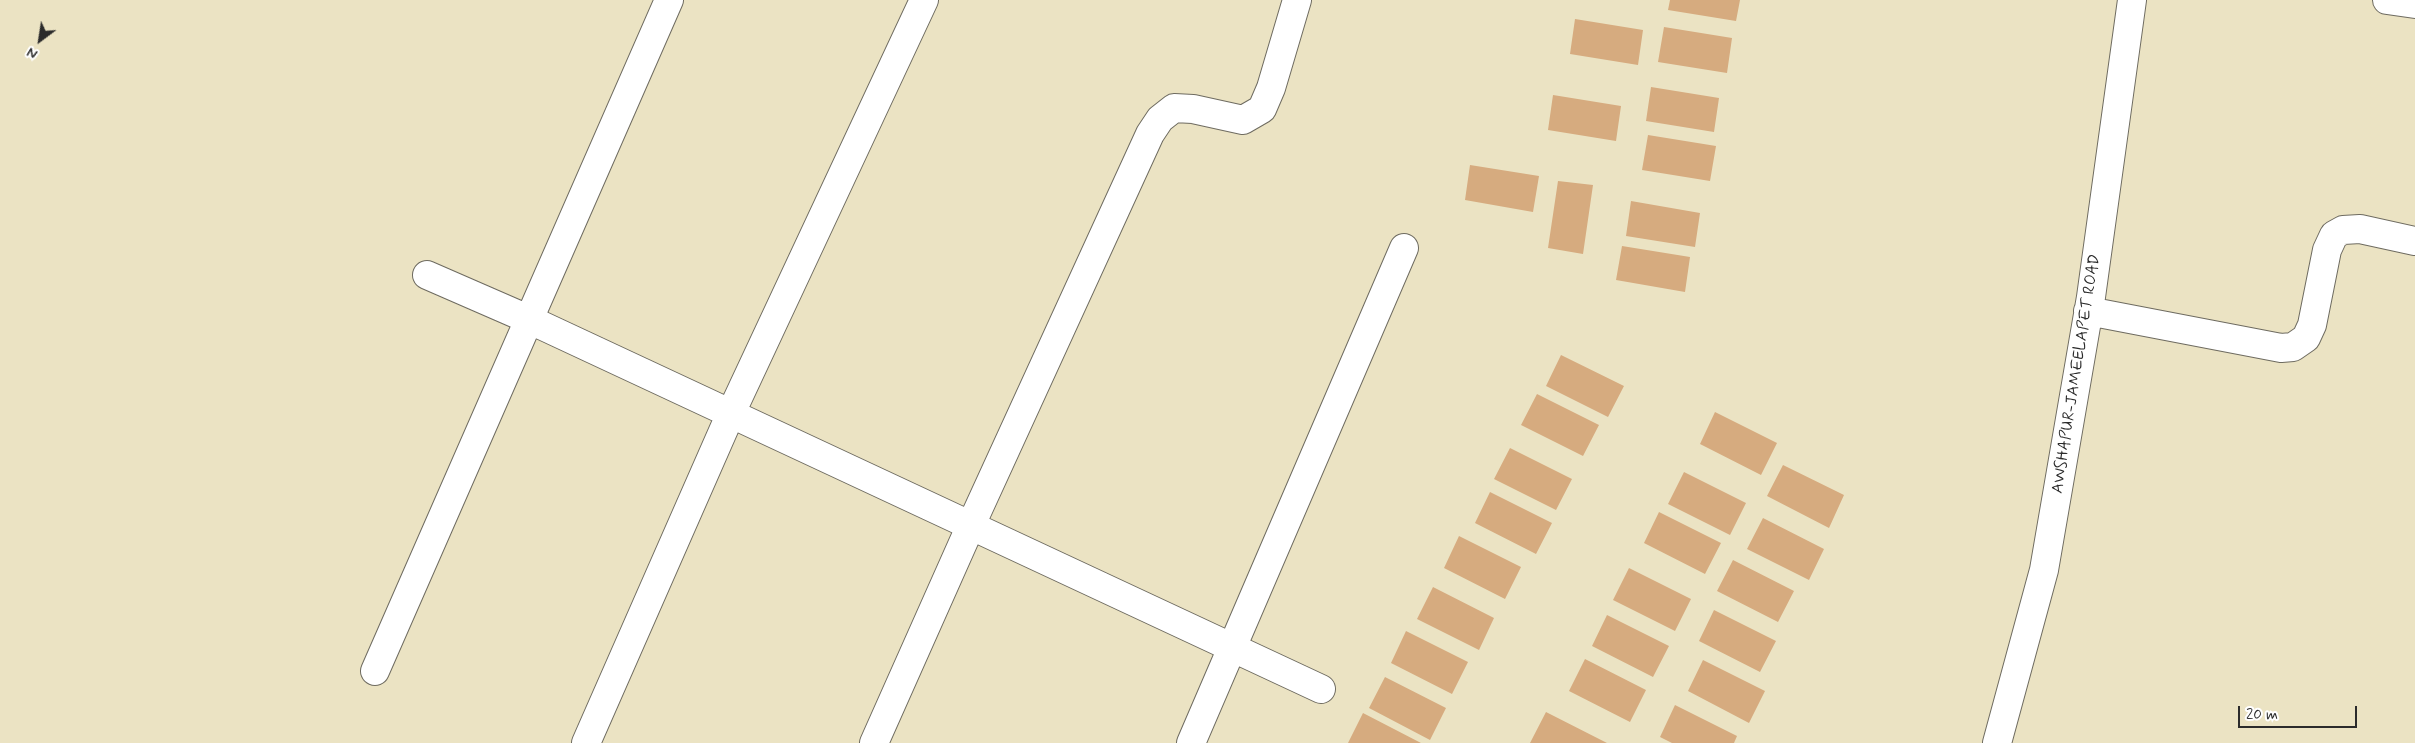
<!DOCTYPE html>
<style>
body{margin:0}
#map{position:relative;width:2415px;height:743px;overflow:hidden;background:#ebe3c3;font-family:Mynerve,sans-serif}
canvas{display:block}
.north{position:absolute;left:15px;top:15px;width:50px;height:50px;-webkit-text-stroke:4px #fff;paint-order:stroke;rotate:211deg;font-size:14px;font-weight:700;line-height:20px;text-align:center;color:#2b2b2b}
.north::after{content:'';display:block;margin:auto;width:18px;height:22px;background:#2b2b2b;clip-path:polygon(50% 0,100% 100%,50% 72%,0 100%)}
.scale{position:absolute;left:2238px;top:706px;width:119px;height:22px;box-sizing:border-box;border:2px solid #2b2b2b;border-top:0;padding-left:6px;font-size:15px;line-height:18px;white-space:nowrap;color:#2b2b2b;-webkit-text-stroke:4px #fff;paint-order:stroke}
</style>
<div id="map">
<canvas width="2415" height="743"></canvas>
<div class="north">N</div>
<div class="scale">20 m</div>
</div>
<script>
const g = document.querySelector('canvas').getContext('2d');
g.lineJoin = 'round';
function fill(path, color) { g.fillStyle = color; g.fill(path, 'evenodd'); }
const toPath = rows => new Path2D(rows.map(r => 'M' + r).join(''));
function trace(path, color, width, dash) { g.strokeStyle = color; g.lineWidth = width; g.lineCap = dash ? 'butt' : 'round'; g.setLineDash(dash || []); g.stroke(path); }
function drawText(font, color, halo, rows, align = 'center') {
  g.font = font + ' Mynerve,sans-serif'; g.lineWidth = 4; g.setLineDash([]); g.textBaseline = 'middle'; g.strokeStyle = halo; g.fillStyle = color; for (const [text, x, y, turn = 0] of rows) {
    g.save(); g.translate(x, y); g.rotate((+turn || 0) * Math.PI / 180); g.textAlign = isNaN(turn) ? turn : align; if (halo) g.strokeText(text, 0, 0); g.fillText(text, 0, 0); g.restore();
  }
}
fill(toPath([
 [1670,0,1740,0,1736,21,1668,10],
 [1575,19,1643,30,1638,65,1570,54],
 [1664,27,1732,38,1727,73,1658,62],
 [1651,87,1719,98,1714,132,1646,121],
 [1553,95,1621,106,1616,141,1548,130],
 [1648,135,1716,146,1710,181,1642,170],
 [1470,165,1539,176,1533,212,1465,200],
 [1558,181,1593,185,1583,254,1548,248],
 [1631,201,1700,213,1695,247,1626,236],
 [1622,246,1690,257,1685,292,1616,280],
 [1561,355,1624,386,1608,417,1546,386],
 [1537,394,1599,425,1583,456,1521,425],
 [1715,412,1777,443,1761,475,1700,444],
 [1510,448,1572,479,1556,510,1494,479],
 [1783,465,1844,495,1829,528,1767,496],
 [1684,472,1746,503,1730,535,1668,504],
 [1490,492,1552,523,1536,554,1475,523],
 [1659,512,1721,543,1705,574,1644,543],
 [1763,518,1824,549,1809,580,1747,549],
 [1459,536,1521,567,1505,599,1444,568],
 [1733,560,1794,591,1778,622,1717,591],
 [1629,568,1691,599,1675,631,1613,600],
 [1433,587,1494,618,1479,650,1417,619],
 [1714,610,1776,641,1760,672,1699,641],
 [1607,615,1669,646,1653,677,1592,646],
 [1406,631,1468,662,1452,694,1391,663],
 [1585,659,1646,690,1630,722,1569,691],
 [1703,660,1765,691,1749,723,1688,691],
 [1385,677,1446,708,1430,740,1369,708],
 [1675,705,1737,736,1734,743,1672,743,1660,737],
 [1546,712,1607,743,1530,743],
 [1363,713,1421,743,1348,743]
]), '#d6ab7f');
const minor = toPath([
 [2387,0,2415,4],
 [427,275,528,319,1321,689],
 [2088,311,2281,348,2293,347,2306,338,2312,325,2327,250,2334,235,2343,230,2360,229,2415,241],
 [375,671,669,0],
 [586,743,731,413,924,0],
 [874,743,971,525,1150,134,1160,119,1174,108,1193,109,1243,120,1262,109,1271,88,1297,0],
 [1191,743,1404,248],
 [1997,743,2044,570,2091,297,2132,0]
]);
trace(minor, '#6e6b60', 30);
trace(minor, '#fff', 28);
drawText('16px', '#2b2b2b', '#fff', [
 ["AWSHAPUR-JAMEELAPET ROAD",2077,374,-81]
]);
</script>
